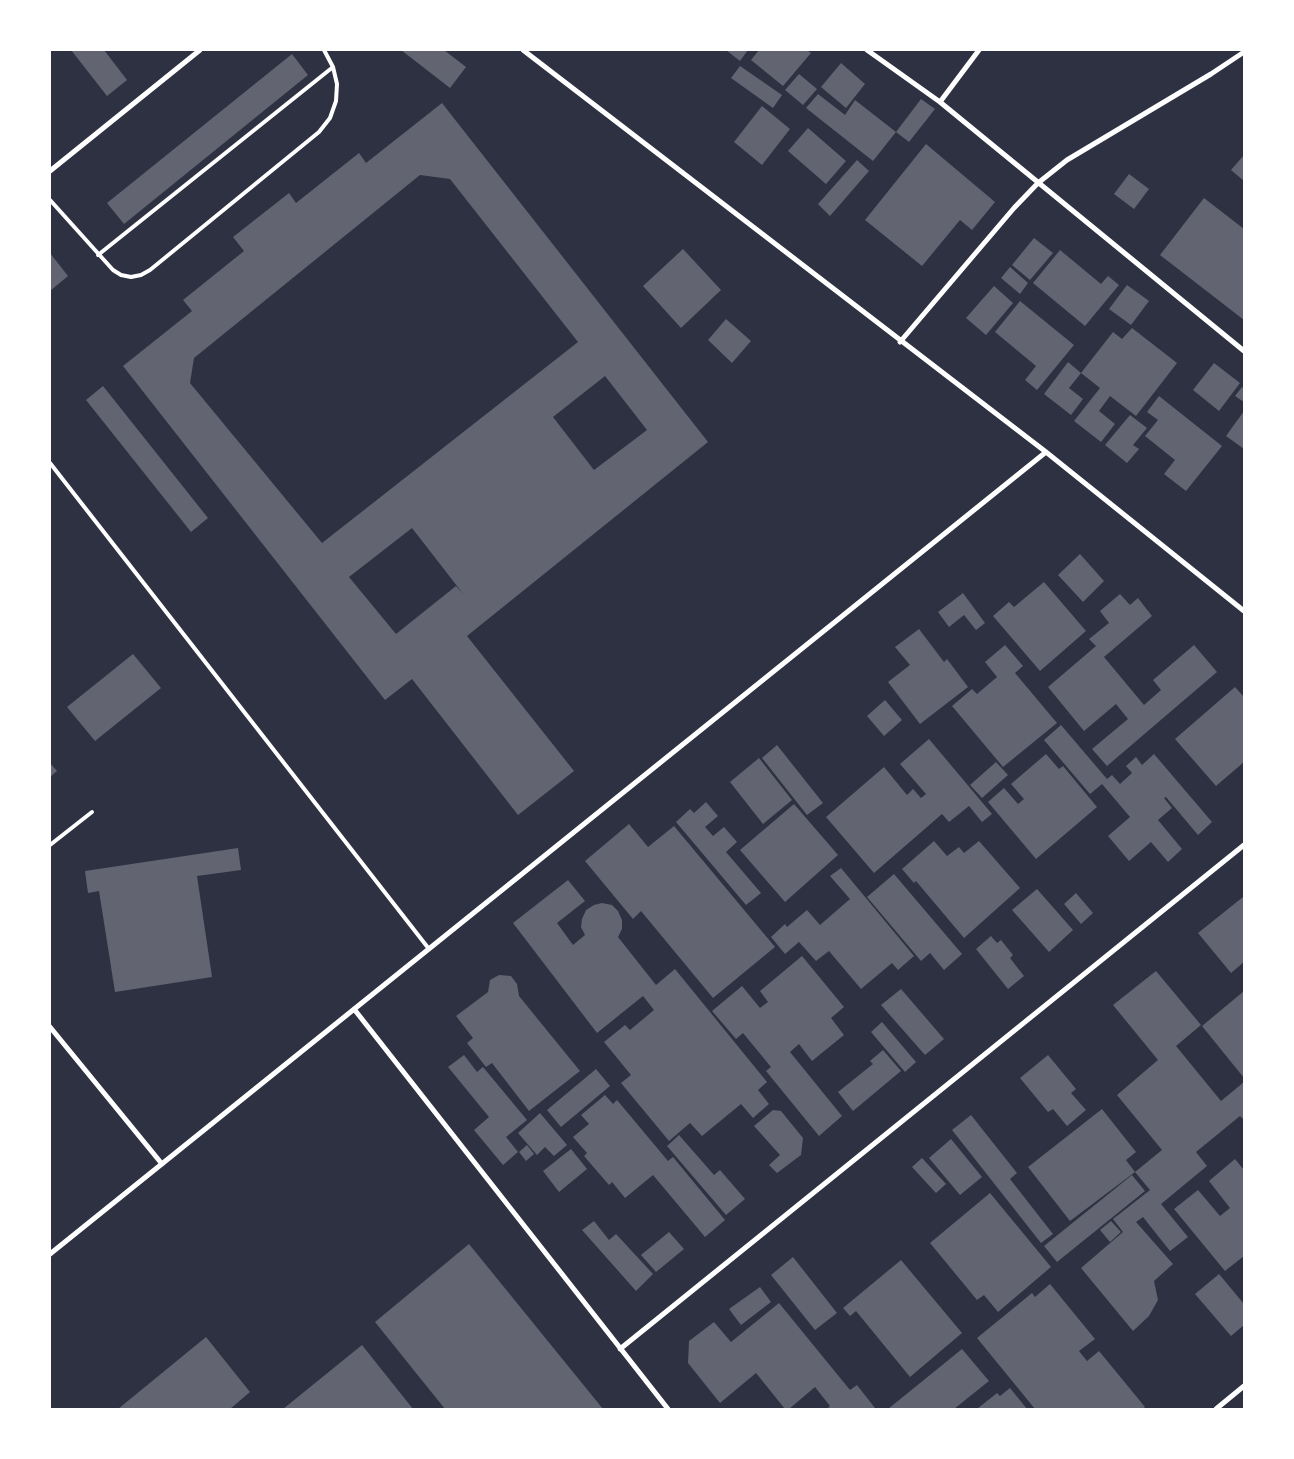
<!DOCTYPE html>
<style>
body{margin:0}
#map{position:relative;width:1294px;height:1459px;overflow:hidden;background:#2d3142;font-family:"Golos Text",sans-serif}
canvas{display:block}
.frame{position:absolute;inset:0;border:51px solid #fff;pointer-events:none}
</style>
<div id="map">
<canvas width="1294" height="1459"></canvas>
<div class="frame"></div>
</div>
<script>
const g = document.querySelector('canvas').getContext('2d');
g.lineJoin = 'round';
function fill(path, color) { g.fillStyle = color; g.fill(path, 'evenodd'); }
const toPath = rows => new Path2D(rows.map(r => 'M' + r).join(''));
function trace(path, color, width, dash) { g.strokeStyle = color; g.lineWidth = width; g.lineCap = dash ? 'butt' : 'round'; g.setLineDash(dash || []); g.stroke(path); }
fill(toPath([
 [71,50,104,50,127,80,107,96],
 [401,50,444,50,466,67,450,88],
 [726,50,748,50,740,61],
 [759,50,807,50,811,53,783,86,751,60],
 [292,54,308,75,124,224,107,203],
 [841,63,865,84,846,108,821,87],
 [740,66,782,95,773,108,731,78],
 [799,74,817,89,803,105,785,90],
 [818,94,845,115,855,100,896,132,921,99,935,109,909,142,896,132,873,161,806,108],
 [442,103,708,442,467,636,574,771,518,815,412,679,385,700,123,366,192,311,183,300,244,251,233,237,289,193,296,203,359,153,366,163],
 [420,175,450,179,578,342,322,543,190,383,194,358],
 [605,376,647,430,594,470,553,417],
 [412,528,464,595,456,586,396,634,349,577],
 [762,106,790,129,762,165,734,142],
 [808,128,846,161,826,184,788,151],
 [926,144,995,202,972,230,960,220,922,266,865,220],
 [1244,155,1244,181,1231,170],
 [857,160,869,171,830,216,818,204],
 [1129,174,1149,189,1134,209,1114,194],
 [1204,198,1244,229,1244,320,1160,255],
 [1034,238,1053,253,1030,280,1012,265],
 [683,249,721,290,681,328,643,286],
 [1060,250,1101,284,1108,276,1119,285,1085,326,1033,283],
 [50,253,68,276,50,291],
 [1010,267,1028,283,1020,294,1001,278],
 [1127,285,1149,301,1131,325,1109,309],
 [994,286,1013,303,986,335,966,318],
 [1020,301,1074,345,1037,390,1025,380,1036,366,995,332],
 [726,319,751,341,732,363,708,340],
 [1132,328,1177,363,1136,416,1110,396,1099,411,1115,424,1101,442,1074,421,1100,388,1081,373,1113,332,1122,339],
 [1068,362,1081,373,1069,388,1083,399,1071,415,1044,394],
 [1214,363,1240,383,1219,411,1193,390],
 [103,386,208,518,191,532,86,400],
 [1242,387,1244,389,1244,402,1235,396],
 [1159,396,1222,446,1186,491,1164,474,1175,460,1145,436,1158,420,1147,412],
 [1244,411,1244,449,1226,436],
 [1130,415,1147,428,1133,445,1139,449,1127,463,1105,445],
 [1080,554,1104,581,1083,602,1058,575],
 [1044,582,1086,631,1040,671,993,616,1009,602,1014,607],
 [963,593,985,623,976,630,964,615,949,627,938,612],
 [1120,594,1130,605,1138,598,1152,616,1104,657,1144,705,1161,690,1153,680,1194,645,1217,672,1107,766,1092,749,1128,719,1116,704,1084,731,1048,687,1096,646,1089,639,1109,623,1100,611],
 [919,629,944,662,947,659,968,687,920,724,888,682,910,665,895,647],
 [1005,645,1023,666,1015,673,1057,723,1003,767,952,706,972,689,977,694,997,677,985,662],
 [133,654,161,688,95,741,67,707],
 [1235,687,1244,697,1244,762,1216,786,1175,739],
 [885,700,902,720,884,736,867,716],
 [1061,725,1107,779,1112,775,1120,784,1132,773,1126,766,1136,757,1142,765,1154,754,1212,822,1198,835,1166,797,1164,798,1172,808,1158,820,1182,849,1168,862,1151,842,1129,861,1108,836,1130,817,1102,784,1090,794,1044,740],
 [929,739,992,814,982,822,969,806,949,822,942,814,874,873,826,817,884,767,907,795,913,789,921,798,926,794,900,764],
 [777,745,823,803,807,815,762,758],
 [1046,754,1059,769,1063,766,1097,807,1036,859,988,802,1004,788,1018,804,1024,799,1011,784],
 [759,758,792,800,763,824,730,782],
 [996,762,1008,775,982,798,970,785],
 [50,763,57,771,50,777],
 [706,802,718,816,705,827,713,836,724,827,737,842,726,852,761,893,746,905,676,822,690,809,694,813],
 [794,804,838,855,785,902,740,850],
 [629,824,648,847,674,826,775,947,713,998,641,911,633,919,585,861],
 [934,841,947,856,959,847,964,853,979,841,1020,888,964,938,916,881,914,883,902,869],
 [238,848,241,870,197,876,212,977,115,992,99,891,88,893,85,871],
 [841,868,914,956,898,970,892,963,861,989,829,951,816,961,799,942,785,954,771,937,785,924,787,927,807,910,820,925,850,899,830,876],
 [894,874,962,954,944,970,930,953,921,961,867,897],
 [568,880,585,901,557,923,573,945,585,935,581,927,582,919,586,910,594,905,602,903,612,905,618,911,622,920,622,929,618,937,656,985,675,969,767,1082,758,1090,769,1104,753,1118,741,1104,702,1136,690,1123,669,1141,621,1083,631,1075,604,1042,625,1025,630,1030,654,1010,643,996,597,1033,513,923],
 [1037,889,1073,930,1049,952,1012,910],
 [1076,893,1093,913,1081,924,1064,904],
 [1243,897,1244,898,1244,962,1231,973,1198,933],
 [991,936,997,943,1001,940,1013,955,1010,958,1024,976,1008,989,976,949],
 [802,956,844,1007,831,1018,844,1035,812,1061,799,1044,790,1052,842,1116,819,1136,766,1071,771,1067,743,1033,736,1039,712,1011,742,986,760,1008,768,1002,760,991],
 [1156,971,1201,1025,1176,1046,1221,1101,1244,1082,1244,1120,1240,1116,1196,1152,1207,1166,1161,1204,1188,1237,1170,1251,1143,1217,1136,1222,1173,1264,1154,1281,1158,1300,1149,1316,1133,1331,1081,1268,1123,1232,1113,1219,1150,1190,1135,1172,1162,1150,1117,1095,1158,1060,1113,1005],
 [499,975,511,976,517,984,519,996,580,1071,529,1111,492,1063,486,1067,467,1043,473,1038,456,1016,488,992,490,980],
 [901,989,944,1039,925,1055,881,1005],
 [1244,991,1244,1078,1202,1026],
 [882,1022,916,1062,905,1072,871,1032],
 [883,1050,901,1071,853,1111,838,1092,873,1064,870,1061],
 [464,1055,477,1072,483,1067,527,1120,506,1137,518,1152,503,1165,474,1130,489,1117,448,1067],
 [1048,1055,1076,1089,1071,1093,1086,1110,1067,1126,1053,1109,1048,1112,1020,1078],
 [596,1069,610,1086,561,1127,547,1110],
 [605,1095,613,1104,617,1100,668,1161,673,1157,725,1220,705,1237,653,1175,625,1198,612,1182,609,1185,584,1156,587,1153,573,1137,589,1124,581,1115],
 [1102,1109,1136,1152,1126,1160,1135,1172,1070,1221,1028,1167],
 [773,1110,781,1111,803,1138,801,1155,777,1173,769,1165,780,1155,754,1126],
 [540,1113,567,1145,554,1156,545,1147,537,1155,518,1133],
 [971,1115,1017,1173,1010,1179,1053,1234,1041,1243,952,1130],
 [679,1135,714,1175,720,1170,745,1199,726,1215,667,1146],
 [951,1139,982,1177,960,1195,929,1158],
 [527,1145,534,1154,526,1161,519,1152],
 [571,1149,587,1169,559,1192,543,1171],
 [922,1158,946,1184,936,1193,912,1167],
 [1235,1159,1244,1170,1244,1256,1225,1271,1174,1209,1198,1190,1220,1216,1230,1208,1209,1181],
 [1132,1175,1145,1191,1057,1262,1044,1246],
 [990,1193,1051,1267,998,1312,984,1295,977,1300,930,1243],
 [594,1221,609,1240,616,1234,653,1274,636,1291,582,1230],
 [1111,1221,1121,1232,1110,1242,1100,1230],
 [669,1232,684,1249,656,1272,641,1255],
 [469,1244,603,1409,445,1409,375,1322],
 [793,1257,837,1313,815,1330,771,1275],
 [901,1260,962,1333,910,1377,856,1311,850,1316,843,1308],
 [1219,1274,1244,1304,1244,1325,1231,1336,1195,1294],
 [1050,1284,1095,1339,1079,1351,1087,1361,1099,1351,1145,1407,1142,1409,1035,1409,977,1338,1032,1293,1035,1297],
 [760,1287,771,1302,741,1325,729,1309],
 [779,1303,850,1390,857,1385,875,1408,874,1409,827,1409,830,1406,815,1387,789,1409,785,1409,756,1373,720,1403,688,1363,689,1341,714,1322,731,1342],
 [206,1337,250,1392,230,1409,118,1409],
 [362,1345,413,1409,283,1409],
 [962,1349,989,1381,954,1409,888,1409],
 [1010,1388,1027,1409,977,1409,997,1393,1000,1396]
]), '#626471');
trace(toPath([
 [50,200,113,270,121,275,131,277,141,275,150,270,319,132,330,118,336,101,337,84,333,67,324,50],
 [98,255,333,67],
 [50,463,429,949],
 [50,845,92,812]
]), '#fff', 4);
trace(toPath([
 [523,50,1046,452,1244,611],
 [867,50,940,102,1244,351],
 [940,102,979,50],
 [50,171,200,50],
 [900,342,1014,208,1038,183,1067,160,1211,74,1244,52],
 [354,1009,668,1409],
 [50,1027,162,1164],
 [50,1254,1046,452],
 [620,1349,1244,845],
 [1216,1409,1244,1386]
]), '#fff', 5);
</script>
